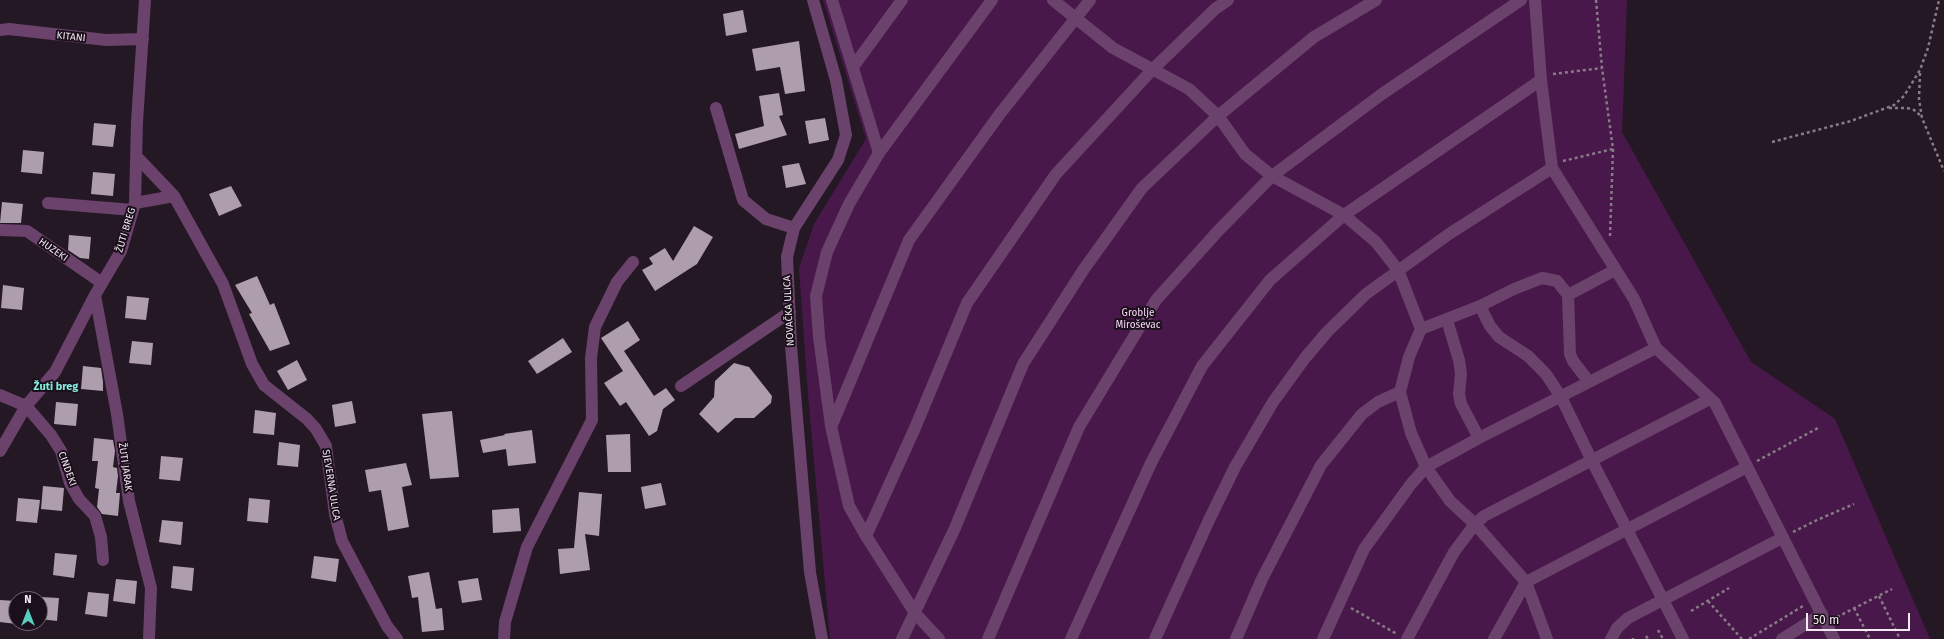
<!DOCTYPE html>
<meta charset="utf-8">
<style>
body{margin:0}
#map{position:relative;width:1944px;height:639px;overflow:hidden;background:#251825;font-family:"Fira Sans",sans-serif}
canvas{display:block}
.north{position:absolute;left:8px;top:591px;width:40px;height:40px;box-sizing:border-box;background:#1b0f1b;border:1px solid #716671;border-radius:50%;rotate:0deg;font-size:11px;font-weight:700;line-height:16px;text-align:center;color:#f2e9f1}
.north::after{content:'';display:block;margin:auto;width:14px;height:18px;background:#58cec0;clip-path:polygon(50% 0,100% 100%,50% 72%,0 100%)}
.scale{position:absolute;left:1806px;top:613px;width:104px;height:18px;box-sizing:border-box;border:2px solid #f2e9f1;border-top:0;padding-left:5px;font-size:12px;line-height:14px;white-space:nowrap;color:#f2e9f1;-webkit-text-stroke:3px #1b0f1b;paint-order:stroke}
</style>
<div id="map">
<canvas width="1944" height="639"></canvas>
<div class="north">N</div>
<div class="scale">50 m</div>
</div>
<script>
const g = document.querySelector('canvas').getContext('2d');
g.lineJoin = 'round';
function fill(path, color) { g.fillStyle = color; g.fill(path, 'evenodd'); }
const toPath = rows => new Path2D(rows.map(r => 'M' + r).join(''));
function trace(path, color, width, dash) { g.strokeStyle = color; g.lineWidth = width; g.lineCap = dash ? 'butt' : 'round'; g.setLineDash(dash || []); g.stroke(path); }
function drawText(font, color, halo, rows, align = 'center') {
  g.font = font + ' "Fira Sans",sans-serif'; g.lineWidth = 4; g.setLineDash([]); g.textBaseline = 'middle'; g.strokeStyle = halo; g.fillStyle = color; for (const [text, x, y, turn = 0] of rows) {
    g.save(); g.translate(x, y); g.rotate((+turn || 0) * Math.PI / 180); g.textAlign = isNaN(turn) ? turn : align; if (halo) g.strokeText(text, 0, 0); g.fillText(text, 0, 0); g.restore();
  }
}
fill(toPath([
 [823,0,1627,0,1622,132,1751,362,1835,419,1930,639,830,639,808,394,799,268,814,224,866,139]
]), '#49184a');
fill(toPath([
 [743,10,747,32,726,36,723,14],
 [799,41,805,91,785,94,780,67,756,71,752,49],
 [779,93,783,115,779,116,787,135,739,149,735,134,764,126,759,96],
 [825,118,829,140,809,144,805,121],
 [94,123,116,125,113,147,92,145],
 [23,150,44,152,42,174,21,172],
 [799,163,806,184,786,188,782,166],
 [93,172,115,174,113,196,91,194],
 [231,186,242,206,219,216,209,194],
 [2,202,23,204,21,223,0,223],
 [694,226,713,237,697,264,655,291,642,270,653,264,649,258,665,248,673,261],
 [69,235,91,237,89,259,80,258,68,250],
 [257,276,270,305,274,303,290,344,270,351,249,314,252,313,235,285],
 [3,285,24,288,22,310,1,308],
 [127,296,149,298,146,320,125,318],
 [628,321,640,340,624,351,654,396,666,388,675,400,663,409,657,431,649,436,626,402,620,406,604,383,623,371,601,338],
 [563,338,572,352,537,374,528,361],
 [132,341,153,343,151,365,129,363],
 [297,360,307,380,288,390,277,371],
 [734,363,749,367,772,396,771,403,754,418,735,418,718,433,699,414,714,397,715,381],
 [83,366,101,368,103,382,103,391,81,389],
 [352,401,356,423,335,427,332,405],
 [56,402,78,404,76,426,54,424],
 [255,410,276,413,274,435,253,433],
 [452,411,459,477,430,479,422,414],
 [532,430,536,463,508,466,506,449,483,453,480,440,505,435,504,434],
 [630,434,631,472,608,472,606,435],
 [94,438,113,440,115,451,113,467,117,468,118,476,116,493,120,493,118,516,102,514,97,507,99,489,95,488,98,461,92,461],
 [279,442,300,445,298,467,277,465],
 [161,456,183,458,180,481,159,479],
 [406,463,412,485,402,487,409,527,388,531,381,490,369,492,365,470],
 [661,483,666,505,645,509,641,487],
 [43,486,64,488,62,511,41,509],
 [579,492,602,494,599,536,585,534,590,570,560,574,558,549,574,548],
 [18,498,40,500,37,523,16,521],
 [249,498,270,500,268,523,247,521],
 [519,508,521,531,493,533,492,510],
 [162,520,183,522,181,545,159,542],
 [55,553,77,555,74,578,53,575],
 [314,556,339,559,336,582,311,578],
 [173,566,194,568,192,591,171,588],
 [429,572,436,609,442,608,444,630,422,632,418,597,412,598,408,576],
 [478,578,482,600,462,603,458,581],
 [116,579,137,581,135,604,113,601],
 [88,592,109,594,107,617,85,614],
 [40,597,59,598,57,621,40,619],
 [0,600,16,601,16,624,0,622]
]), '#ae9dad');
trace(toPath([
 [1596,0,1602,68,1613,149,1610,237],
 [1920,73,1919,99,1922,118,1944,171],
 [1553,74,1602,68],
 [1889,108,1907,108,1914,110,1921,116],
 [1772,142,1851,121,1894,105,1904,96,1920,70,1928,48,1939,0],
 [1563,161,1613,149],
 [1757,461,1818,428],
 [1793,532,1817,520,1854,504],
 [1879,596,1900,639],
 [1708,601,1742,639],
 [1351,608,1397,634],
 [1854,608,1870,639],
 [1691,611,1729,588],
 [1837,617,1892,589],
 [1658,630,1663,639],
 [1646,636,1648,639],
 [1633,638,1633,639],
 [1749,639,1803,606]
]), '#877c86', 2.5, [3, 3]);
trace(toPath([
 [813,0,836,80,846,135,838,160,794,228,787,257,791,346,810,572,822,639],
 [832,0,879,153,849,204,827,252,816,296,819,337,831,426,849,506,866,536,915,613,939,639],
 [1053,0,1113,48,1189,89,1218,116,1245,154,1272,176,1344,215,1376,242,1398,270,1421,329,1409,357,1400,392,1411,433,1426,467,1450,501,1475,524,1526,582,1547,639],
 [1535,0,1541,80,1552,168,1634,299,1656,348,1715,403,1834,639],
 [0,30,9,29,106,40,143,39],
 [853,67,902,0],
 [716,108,743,200,766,219,794,228],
 [879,153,992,0],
 [136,156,174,196],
 [48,203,133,210],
 [135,203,174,196,223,284,252,364,264,385,307,419,316,429,326,446,335,514,342,541,387,626,397,639],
 [0,230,27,231,102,283],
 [95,295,117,414,129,501,151,588,149,639],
 [1568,295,1570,354,1573,361,1589,382],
 [1480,306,1490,326,1499,337,1528,356,1546,374,1561,397,1592,461,1683,639],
 [1447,320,1459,360,1461,374,1459,394,1461,404,1479,438],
 [1421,329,1480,306,1514,289,1542,278,1557,281,1568,295,1615,270],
 [681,386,790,312],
 [0,395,26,406,51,435,61,451,70,483,79,499,95,516,101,537,103,560],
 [832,425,909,240,999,115,1090,0],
 [0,451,26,406,55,372,95,295,121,251,135,203,137,122,145,0],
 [866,536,915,428,967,303,1056,174,1152,70,1215,9,1228,0],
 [504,639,505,622,527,547,592,420,591,358,595,327,617,282,633,262],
 [902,639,955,528,1023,364,1084,269,1142,188,1218,116,1314,37,1376,0],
 [988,639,1079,427,1156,300,1218,231,1272,176,1382,94,1521,0],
 [1071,639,1151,463,1202,366,1270,280,1344,215,1541,80],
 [1155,639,1209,520,1235,467,1273,402,1305,358,1327,332,1366,294,1449,234,1552,168],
 [1236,639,1262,579,1321,465,1362,414,1378,402,1400,392],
 [1323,639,1364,549,1411,484,1426,467,1479,438,1656,348],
 [1407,639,1454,552,1475,524,1484,516,1710,399],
 [1494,639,1526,582,1747,467],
 [1611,639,1617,628,1628,618,1782,538],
 [1782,639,1822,614]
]), '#6b426b', 12);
drawText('10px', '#f2e9f1', '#1b0f1b', [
 ["KITANI",71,37,6],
 ["ŽUTI BREG",126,230,-73],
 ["HUZEKI",53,250,35],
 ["NOVAČKA ULICA",789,311,-93],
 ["ŽUTI JARAK",125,467,82],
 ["CINDEKI",67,469,70],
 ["SJEVERNA ULICA",331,485,81]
]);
drawText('10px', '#fad6fa', '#1b0f1b', [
 ["Groblje",1138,313],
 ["Miroševac",1138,325]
]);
drawText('bold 11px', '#83ecde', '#1b0f1b', [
 ["Žuti breg",56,387]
]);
</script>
